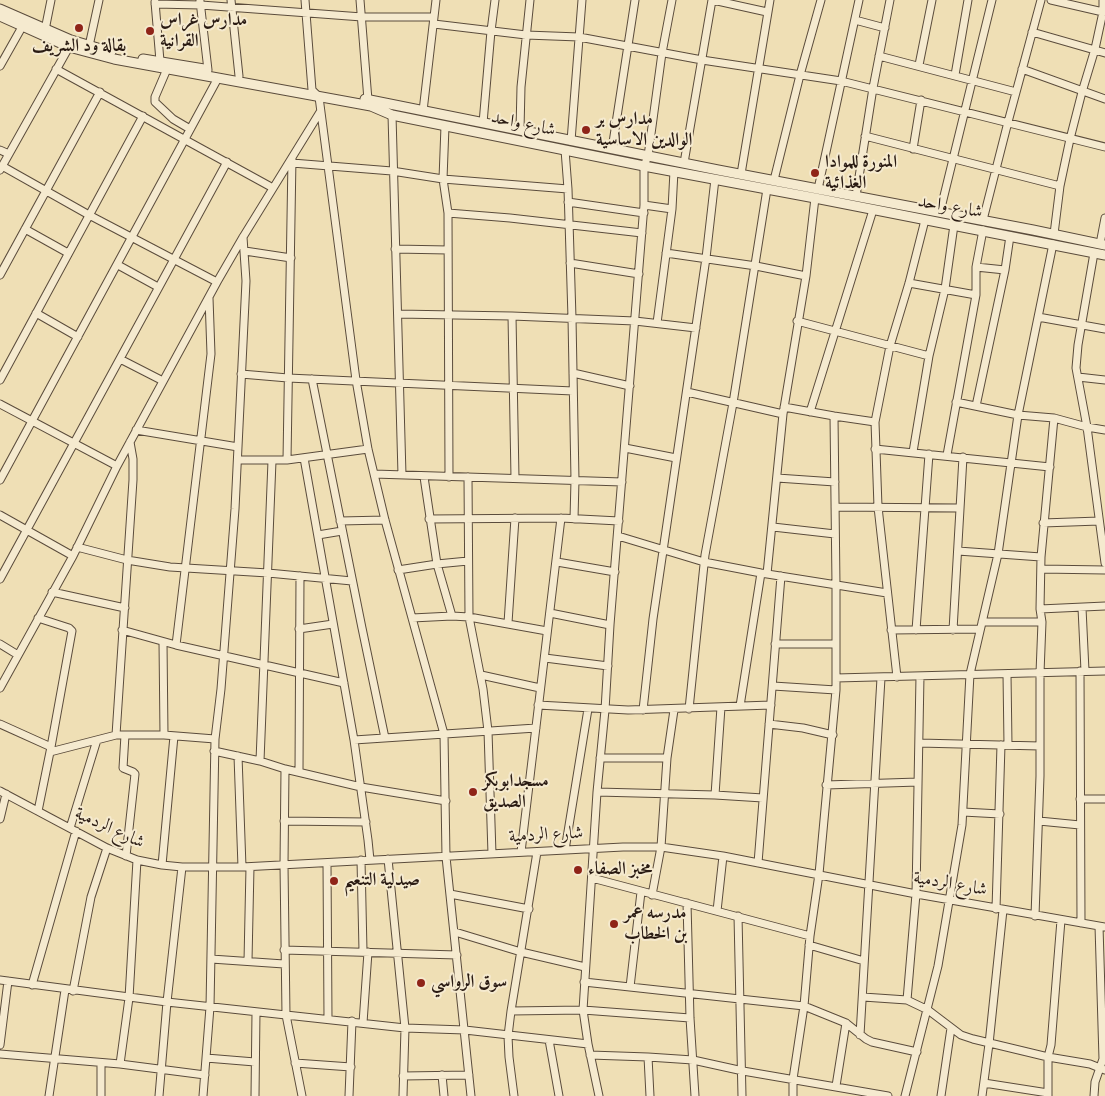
<!DOCTYPE html>
<meta charset="utf-8">
<style>
body{margin:0}
canvas{display:block;background:#efdfb5}
</style>
<canvas width="1105" height="1096"></canvas>
<script>
const g = document.querySelector('canvas').getContext('2d');
g.lineJoin = 'round';
const toPath = rows => new Path2D(rows.map(r => 'M' + r).join(''));
function trace(path, color, width, dash) { g.strokeStyle = color; g.lineWidth = width; g.lineCap = dash ? 'butt' : 'round'; g.setLineDash(dash || []); g.stroke(path); }
function drawText(font, color, halo, rows, align = 'center') {
  g.font = font + ' "IM FELL DW Pica",Amiri,serif'; g.lineWidth = 4; g.setLineDash([]); g.textBaseline = 'middle'; g.strokeStyle = halo; g.fillStyle = color; for (const [text, x, y, turn = 0] of rows) {
    g.save(); g.translate(x, y); g.rotate((+turn || 0) * Math.PI / 180); g.textAlign = isNaN(turn) ? turn : align; if (halo) g.strokeText(text, 0, 0); g.fillText(text, 0, 0); g.restore();
  }
}
const minor = toPath([
 [231,0,239,76],
 [305,0,312,90,319,97,356,380,368,449,385,520,444,734,446,857,471,1096],
 [360,0,368,100],
 [713,0,767,12],
 [1051,0,1103,12],
 [200,1,208,70],
 [155,2,160,61],
 [155,4,201,5,362,17,434,17],
 [855,20,885,28],
 [434,24,526,35,579,37,702,60,841,81,1105,147],
 [45,30,51,0],
 [1032,32,1105,53],
 [89,46,99,0],
 [879,56,1016,92],
 [919,65,932,0],
 [0,66,22,27],
 [56,69,273,188],
 [167,69,155,97,155,102,173,119,190,129],
 [1022,69,1105,99],
 [955,75,968,0],
 [423,111,436,0],
 [392,115,402,475],
 [483,123,491,31,495,0],
 [445,126,443,179,448,213,449,477],
 [520,130,521,87,530,0],
 [865,136,1060,186],
 [571,141,582,0],
 [612,149,635,0],
 [913,149,921,100],
 [0,150,9,154],
 [565,150,568,189,572,318,575,480,574,519],
 [292,163,392,171,443,179,568,189],
 [684,163,712,0],
 [2,166,89,215,217,282],
 [0,170,69,47],
 [741,174,770,0],
 [774,180,800,75,821,0],
 [818,189,859,0],
 [856,196,873,88,890,0],
 [568,202,644,213],
 [644,205,672,209],
 [940,212,992,0],
 [448,213,510,218,642,233],
 [983,220,1008,122,1041,0],
 [25,229,68,253],
 [1054,234,1060,186,1070,139,1082,92,1095,49,1103,12,1103,0],
 [1100,244,1105,218],
 [395,249,448,250],
 [245,251,291,258],
 [666,253,756,266,806,276],
 [1094,253,1078,345,1076,368,1087,427,1105,563],
 [570,263,639,274],
 [118,265,158,287],
 [976,267,1005,270],
 [0,275,100,92],
 [909,283,976,295],
 [36,313,78,337],
 [398,314,512,316,635,321,696,328],
 [512,316,515,478],
 [1038,317,1105,329],
 [797,321,929,356],
 [657,323,672,209,674,171],
 [120,359,163,381],
 [573,373,630,386],
 [241,374,288,378,573,391],
 [1078,377,1105,380],
 [312,379,362,628,385,738],
 [0,380,143,116],
 [687,392,783,414],
 [956,402,1018,415,1054,418,1087,427,1105,430],
 [0,404,117,466],
 [976,406,1005,270,1010,236],
 [784,407,834,416,875,422],
 [810,412,873,210],
 [136,430,238,447],
 [625,448,676,458],
 [875,449,1050,467],
 [913,452,929,356,945,289,954,225],
 [947,455,976,295,976,267,983,230],
 [304,458,354,740,368,840,370,860],
 [238,460,287,460,368,449],
 [287,460,292,158],
 [374,474,622,482],
 [424,477,437,564,452,616],
 [468,477,469,617,483,689,488,731,492,854],
 [777,478,835,482],
 [0,480,218,78],
 [835,507,960,508],
 [0,515,73,556],
 [429,519,561,518,619,521],
 [340,521,385,520],
 [1043,523,1099,521],
 [773,527,835,534],
 [318,535,342,531],
 [618,536,704,562,761,573,887,593],
 [77,547,127,560,170,567,268,573,352,581],
 [958,551,1041,557],
 [557,562,615,572],
 [1041,569,1105,570],
 [398,570,437,564,468,561],
 [767,574,783,414,806,276,815,198],
 [0,579,227,162],
 [52,592,125,608],
 [1082,608,1085,671],
 [1040,609,1105,606],
 [550,613,610,625],
 [412,618,452,616,469,617,547,631],
 [982,622,1042,622],
 [508,623,515,518],
 [299,629,333,624],
 [122,630,176,645,344,683],
 [891,630,980,629],
 [916,630,929,454],
 [953,630,963,457],
 [163,642,164,735],
 [0,644,18,655],
 [775,644,836,644],
 [176,645,211,354,209,298],
 [545,658,608,666],
 [1080,671,1081,923],
 [1007,674,1008,745],
 [481,675,540,688],
 [897,677,878,507,875,422,890,346,909,283,925,220],
 [836,678,1105,671],
 [773,686,836,690],
 [0,688,73,556,117,466,217,282,243,237,320,112],
 [538,705,628,710,771,705],
 [740,706,761,573],
 [689,709,705,555,733,403,767,189],
 [643,710,653,619,706,258,715,179],
 [0,724,51,747],
 [769,724,803,728,833,735],
 [116,735,133,480,133,459,130,442],
 [125,735,123,768,133,772,135,774,126,856],
 [354,740,536,728],
 [919,743,1040,746],
 [214,751,260,761,285,769,361,787,446,801],
 [50,752,116,735,164,735,215,739],
 [238,756,242,867],
 [600,758,667,758],
 [260,761,272,461],
 [285,769,284,865,286,1015,302,1096],
 [299,772,300,576],
 [826,785,918,782],
 [0,791,107,848,137,860,162,865,182,867,242,867,623,847,661,847,723,856,911,893,1105,927],
 [597,792,715,795,763,798],
 [715,795,721,707],
 [1080,799,1105,799],
 [38,811,51,747,72,631,69,628,38,618],
 [963,812,1000,814],
 [0,819,6,794],
 [284,821,366,822],
 [1039,821,1080,825],
 [70,828,97,740],
 [565,850,588,709],
 [521,852,561,518],
 [388,859,405,1028,403,1096],
 [361,860,363,951],
 [327,863,328,1018],
 [758,863,781,576],
 [162,865,174,736],
 [592,878,810,936],
 [450,894,529,909],
 [652,895,661,847,667,758,674,710],
 [687,903,690,1018,695,1096],
 [996,909,1001,745],
 [717,911,723,856],
 [738,916,742,1096],
 [1035,916,1040,776,1040,673,1042,622,1040,609,1041,557,1054,418],
 [455,932,521,952,585,967],
 [809,945,864,961],
 [284,950,457,955],
 [211,959,284,964],
 [248,961,250,867],
 [0,980,167,1002,405,1028,465,1030,588,1044],
 [584,982,804,1006,846,1023,866,1039,872,1042,917,1052],
 [32,985,76,831],
 [630,987,641,892],
 [73,991,91,897,107,848],
 [863,997,907,1000,928,1010,961,1035,973,1039,1048,1057,1090,1064,1105,1070],
 [907,1000,916,894,920,676],
 [511,1011,583,1010,690,1018],
 [363,1023,368,952],
 [860,1035,881,678],
 [549,1040,559,1096],
 [0,1045,8,981],
 [0,1054,120,1064,205,1075],
 [590,1055,648,1057,693,1060,743,1071,888,1096],
 [648,1057,650,1096],
 [206,1058,255,1062],
 [101,1063,101,1096],
 [295,1063,351,1067],
 [120,1064,129,998,137,860],
 [442,1075,444,1096],
 [403,1076,469,1075],
 [984,1083,1048,1093],
 [836,1086,846,1023],
 [49,1096,65,990],
 [159,1096,167,1002,182,867],
 [203,1096,210,1007,215,739,221,689,235,509,246,281,243,237],
 [255,1096,256,1012],
 [349,1096,352,1021],
 [514,1096,509,1057,508,1036,511,1011,537,852],
 [599,1096,588,1044,583,1010,597,792,605,710,610,625,644,205,644,166,648,156,662,53,672,0],
 [793,1096,793,1079,804,1006,810,936,819,874,836,690,836,585,834,416],
 [905,1096,938,966,962,825,970,674,998,554,1018,415,1053,244],
 [941,1096,951,1028],
 [982,1096,989,1044,1003,910],
 [1048,1096,1048,1057,1051,1045,1061,920],
 [1094,1096,1095,1082,1103,1059,1099,926]
]);
const tertiary = toPath([
 [0,9,71,40,111,52],
 [0,16,69,47,114,59,371,106,392,115,644,166,815,198,1105,255],
 [143,59,204,69],
 [365,99,718,170,1033,230,1105,245]
]);
trace(minor, '#5b4c3c', 9);
trace(tertiary, '#5b4c3c', 11);
trace(minor, '#f5eacf', 7);
trace(tertiary, '#f5eacf', 9);
for (const [x, y, r, color] of [
 [79,28,5,"#8f2418"],
 [150,31,5,"#8f2418"],
 [586,130,5,"#8f2418"],
 [815,173,5,"#8f2418"],
 [473,792,5,"#8f2418"],
 [578,870,5,"#8f2418"],
 [334,881,5,"#8f2418"],
 [614,924,5,"#8f2418"],
 [421,983,5,"#8f2418"]
]) { const dot = new Path2D(); dot.arc(x, y, r, 0, 2 * Math.PI); g.fillStyle = color; g.fill(dot); trace(dot, '#f5eacf', 2); }
drawText('bold 18px', '#2a1b13', '#f5eacf', [
 ["مدارس غراس",160,21],
 ["القرانية",160,42],
 ["بقالة ود الشريف",79,47,"center"],
 ["مدارس بر",596,120],
 ["الوالدين الاساسية",596,141],
 ["المنورة للموادا",825,163],
 ["الغذائية",825,184],
 ["مسجدابوبكر",483,782],
 ["الصديق",483,803],
 ["مخبز الصفاء",588,870],
 ["صيدلية التنعيم",344,881],
 ["مدرسه عمر",624,914],
 ["بن الخطاب",624,935],
 ["سوق الرواسي",431,983]
], 'left');
drawText('18px', '#2a1b13', '#f5eacf', [
 ["شارع واحد",523,125,12],
 ["شارع واحد",950,208,10],
 ["شارع الردمية",109,829,25],
 ["شارع الردمية",546,836,-3],
 ["شارع الردمية",950,885,10]
]);
</script>
